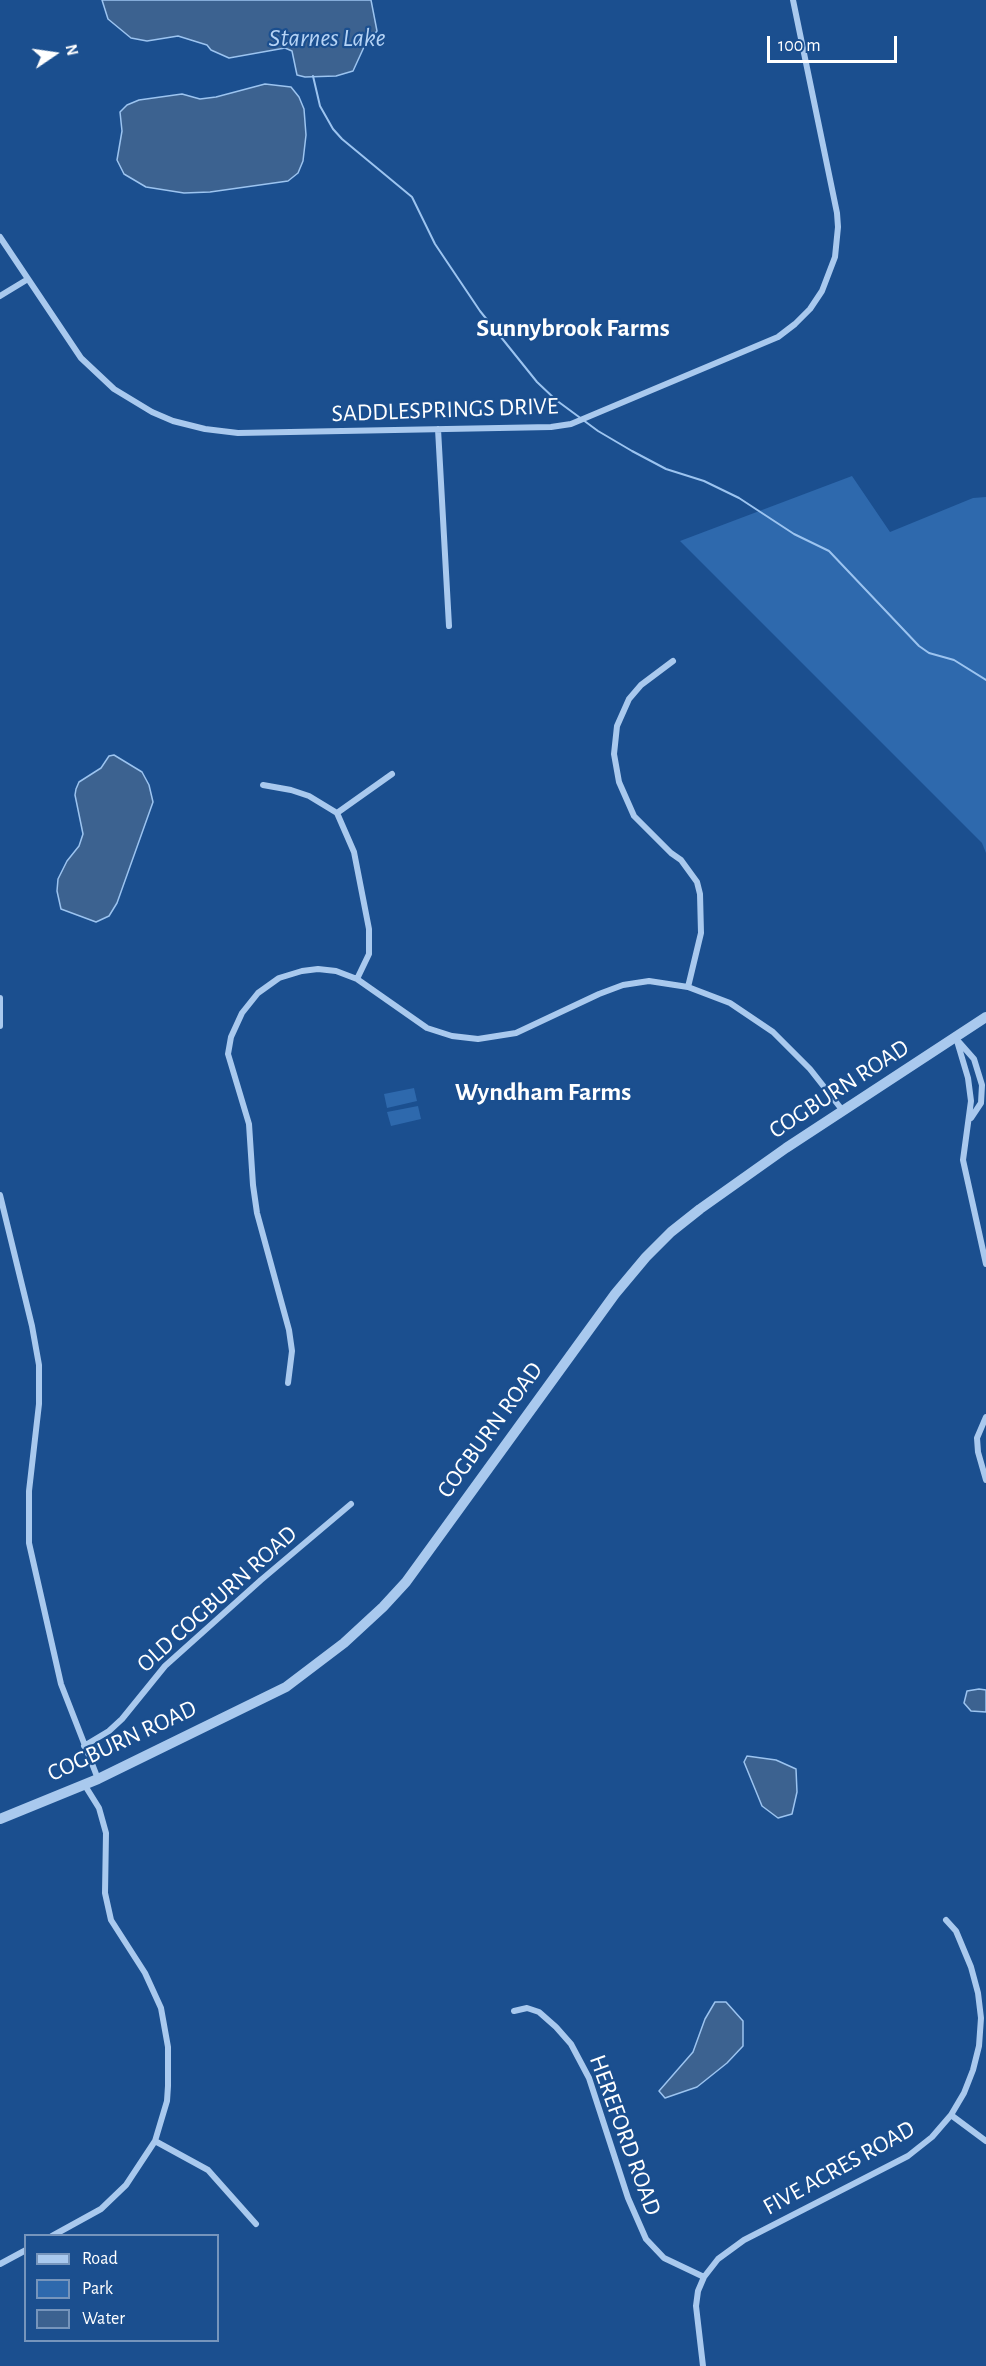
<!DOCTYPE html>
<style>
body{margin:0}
#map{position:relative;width:986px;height:2366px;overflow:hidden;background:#1b4f8f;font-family:"Alegreya Sans",sans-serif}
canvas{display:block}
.legend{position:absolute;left:24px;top:2234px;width:195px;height:108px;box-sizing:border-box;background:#1b4f8f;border:2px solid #7695bc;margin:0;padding:8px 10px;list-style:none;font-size:18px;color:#fff}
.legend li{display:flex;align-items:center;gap:12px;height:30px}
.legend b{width:30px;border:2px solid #7695bc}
.north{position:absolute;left:24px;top:24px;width:60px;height:60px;-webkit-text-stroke:4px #1b4f8f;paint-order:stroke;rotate:77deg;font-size:16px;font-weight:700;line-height:24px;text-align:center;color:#fff}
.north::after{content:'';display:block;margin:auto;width:21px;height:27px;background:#fff;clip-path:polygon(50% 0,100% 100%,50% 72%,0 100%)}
.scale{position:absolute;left:767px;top:36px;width:130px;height:27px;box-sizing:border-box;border:3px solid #fff;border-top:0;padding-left:8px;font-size:18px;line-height:21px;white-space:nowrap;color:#fff;-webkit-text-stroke:4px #1b4f8f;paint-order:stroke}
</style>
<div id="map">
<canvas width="986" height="2366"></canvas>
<ul class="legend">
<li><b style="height:8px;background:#a9c9ee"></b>Road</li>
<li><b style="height:16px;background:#2e69ad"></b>Park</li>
<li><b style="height:16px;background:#3c6290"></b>Water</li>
</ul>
<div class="north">N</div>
<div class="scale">100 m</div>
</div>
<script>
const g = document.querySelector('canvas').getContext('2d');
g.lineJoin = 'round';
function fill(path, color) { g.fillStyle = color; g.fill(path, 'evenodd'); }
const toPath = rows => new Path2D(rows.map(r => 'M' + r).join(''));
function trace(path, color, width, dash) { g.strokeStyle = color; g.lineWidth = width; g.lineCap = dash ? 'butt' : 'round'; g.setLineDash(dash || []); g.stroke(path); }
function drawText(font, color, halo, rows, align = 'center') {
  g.font = font + ' "Alegreya Sans",sans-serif'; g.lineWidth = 4.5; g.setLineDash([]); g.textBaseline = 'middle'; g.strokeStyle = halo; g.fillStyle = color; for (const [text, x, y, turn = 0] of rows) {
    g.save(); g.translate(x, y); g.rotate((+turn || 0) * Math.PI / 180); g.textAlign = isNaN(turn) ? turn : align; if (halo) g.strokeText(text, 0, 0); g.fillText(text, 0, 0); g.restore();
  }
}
fill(toPath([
 [852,476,890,532,973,498,986,497,986,853,982,843,680,541],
 [414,1088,417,1101,387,1108,384,1094],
 [418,1106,421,1119,391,1126,387,1112]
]), '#2e69ad');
const water = toPath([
 [102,0,371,0,377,31,364,47,353,71,336,76,305,77,297,75,292,51,285,48,229,58,211,50,207,45,178,36,147,41,131,38,108,19,102,0],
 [265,84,291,87,299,97,304,109,306,135,303,161,298,173,288,181,210,192,184,193,146,187,124,174,117,160,122,131,120,112,127,105,139,100,182,94,200,99,216,97,265,84],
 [114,755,142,772,149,785,153,802,117,903,109,916,96,922,61,909,57,891,58,879,67,861,79,846,83,834,75,795,76,789,79,782,101,768,109,756,114,755],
 [979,1689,986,1690,986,1712,971,1711,964,1703,967,1691,979,1689],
 [747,1756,776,1760,796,1769,797,1792,792,1814,778,1818,762,1806,744,1762,747,1756],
 [715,2002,726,2002,743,2021,743,2046,727,2063,697,2087,665,2098,659,2091,693,2052,705,2019,715,2002]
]);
fill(water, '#3c6290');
trace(water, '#9cc4f0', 1.5);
trace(toPath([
 [313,76,320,106,333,129,342,139,412,197,435,244,480,311,537,382,556,400,598,431,632,451,666,469,704,481,739,498,794,534,829,551,919,646,929,653,954,660,986,680]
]), '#9cc4f0', 2);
trace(toPath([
 [0,237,81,358,114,389,152,412,173,421,205,429,238,433,551,427,571,424,778,337,795,324,810,309,822,291,835,257,838,227,837,213,793,0],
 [0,296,28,279],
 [438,429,449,626],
 [673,661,641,685,629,699,617,726,614,754,619,782,634,816,671,853,681,860,697,882,700,894,701,933,688,987],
 [263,785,291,790,309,796,337,813,354,852,369,929,369,954,357,979],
 [337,813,392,774],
 [0,998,0,1026],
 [957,1041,968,1078,971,1101,963,1160,986,1264],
 [959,1042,974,1059,982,1085,981,1103,971,1118],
 [0,1195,32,1326,39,1365,39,1404,29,1491,29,1543,61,1684,98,1779],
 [288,1383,292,1351,289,1330,257,1213,253,1185,249,1124,228,1054,231,1037,242,1013,258,993,279,978,302,971,318,969,336,971,357,979,427,1028,452,1036,478,1039,516,1033,599,994,623,985,649,981,688,987,730,1003,773,1032,810,1069,843,1111],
 [986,1417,977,1438,978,1452,986,1480],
 [84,1746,109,1731,122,1719,165,1666,261,1580,351,1504],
 [514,2011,527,2008,539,2012,556,2027,571,2044,589,2078,628,2198,646,2239,664,2258,704,2277],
 [951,2115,986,2141],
 [155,2141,208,2170,256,2224],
 [52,2236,101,2209,126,2185,155,2141,167,2101,168,2086,168,2047,161,2008,145,1973,111,1920,105,1893,106,1833,99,1808,84,1784],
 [0,2264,26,2250],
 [703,2366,696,2306,698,2291,704,2277,718,2259,744,2240,908,2156,932,2137,951,2115,964,2093,973,2070,979,2046,981,2018,978,1993,971,1967,956,1931,946,1920]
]), '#a9c9ee', 6);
trace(toPath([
 [0,1819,98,1779,286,1687,344,1643,383,1607,406,1582,615,1294,646,1257,671,1232,700,1209,786,1148,986,1017]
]), '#a9c9ee', 10);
drawText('24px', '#fff', '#1b4f8f', [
 ["SADDLESPRINGS DRIVE",445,410,-2],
 ["COGBURN ROAD",839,1089,-33],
 ["COGBURN ROAD",490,1430,-54],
 ["OLD COGBURN ROAD",217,1599,-42],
 ["COGBURN ROAD",122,1741,-25],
 ["HEREFORD ROAD",625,2135,70],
 ["FIVE ACRES ROAD",839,2168,-29]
]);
drawText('italic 26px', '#b5d3f5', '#1b4f8f', [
 ["Starnes Lake",327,38]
]);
drawText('bold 26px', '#fff', '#1b4f8f', [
 ["Sunnybrook Farms",573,328],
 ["Wyndham Farms",543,1092]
]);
</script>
